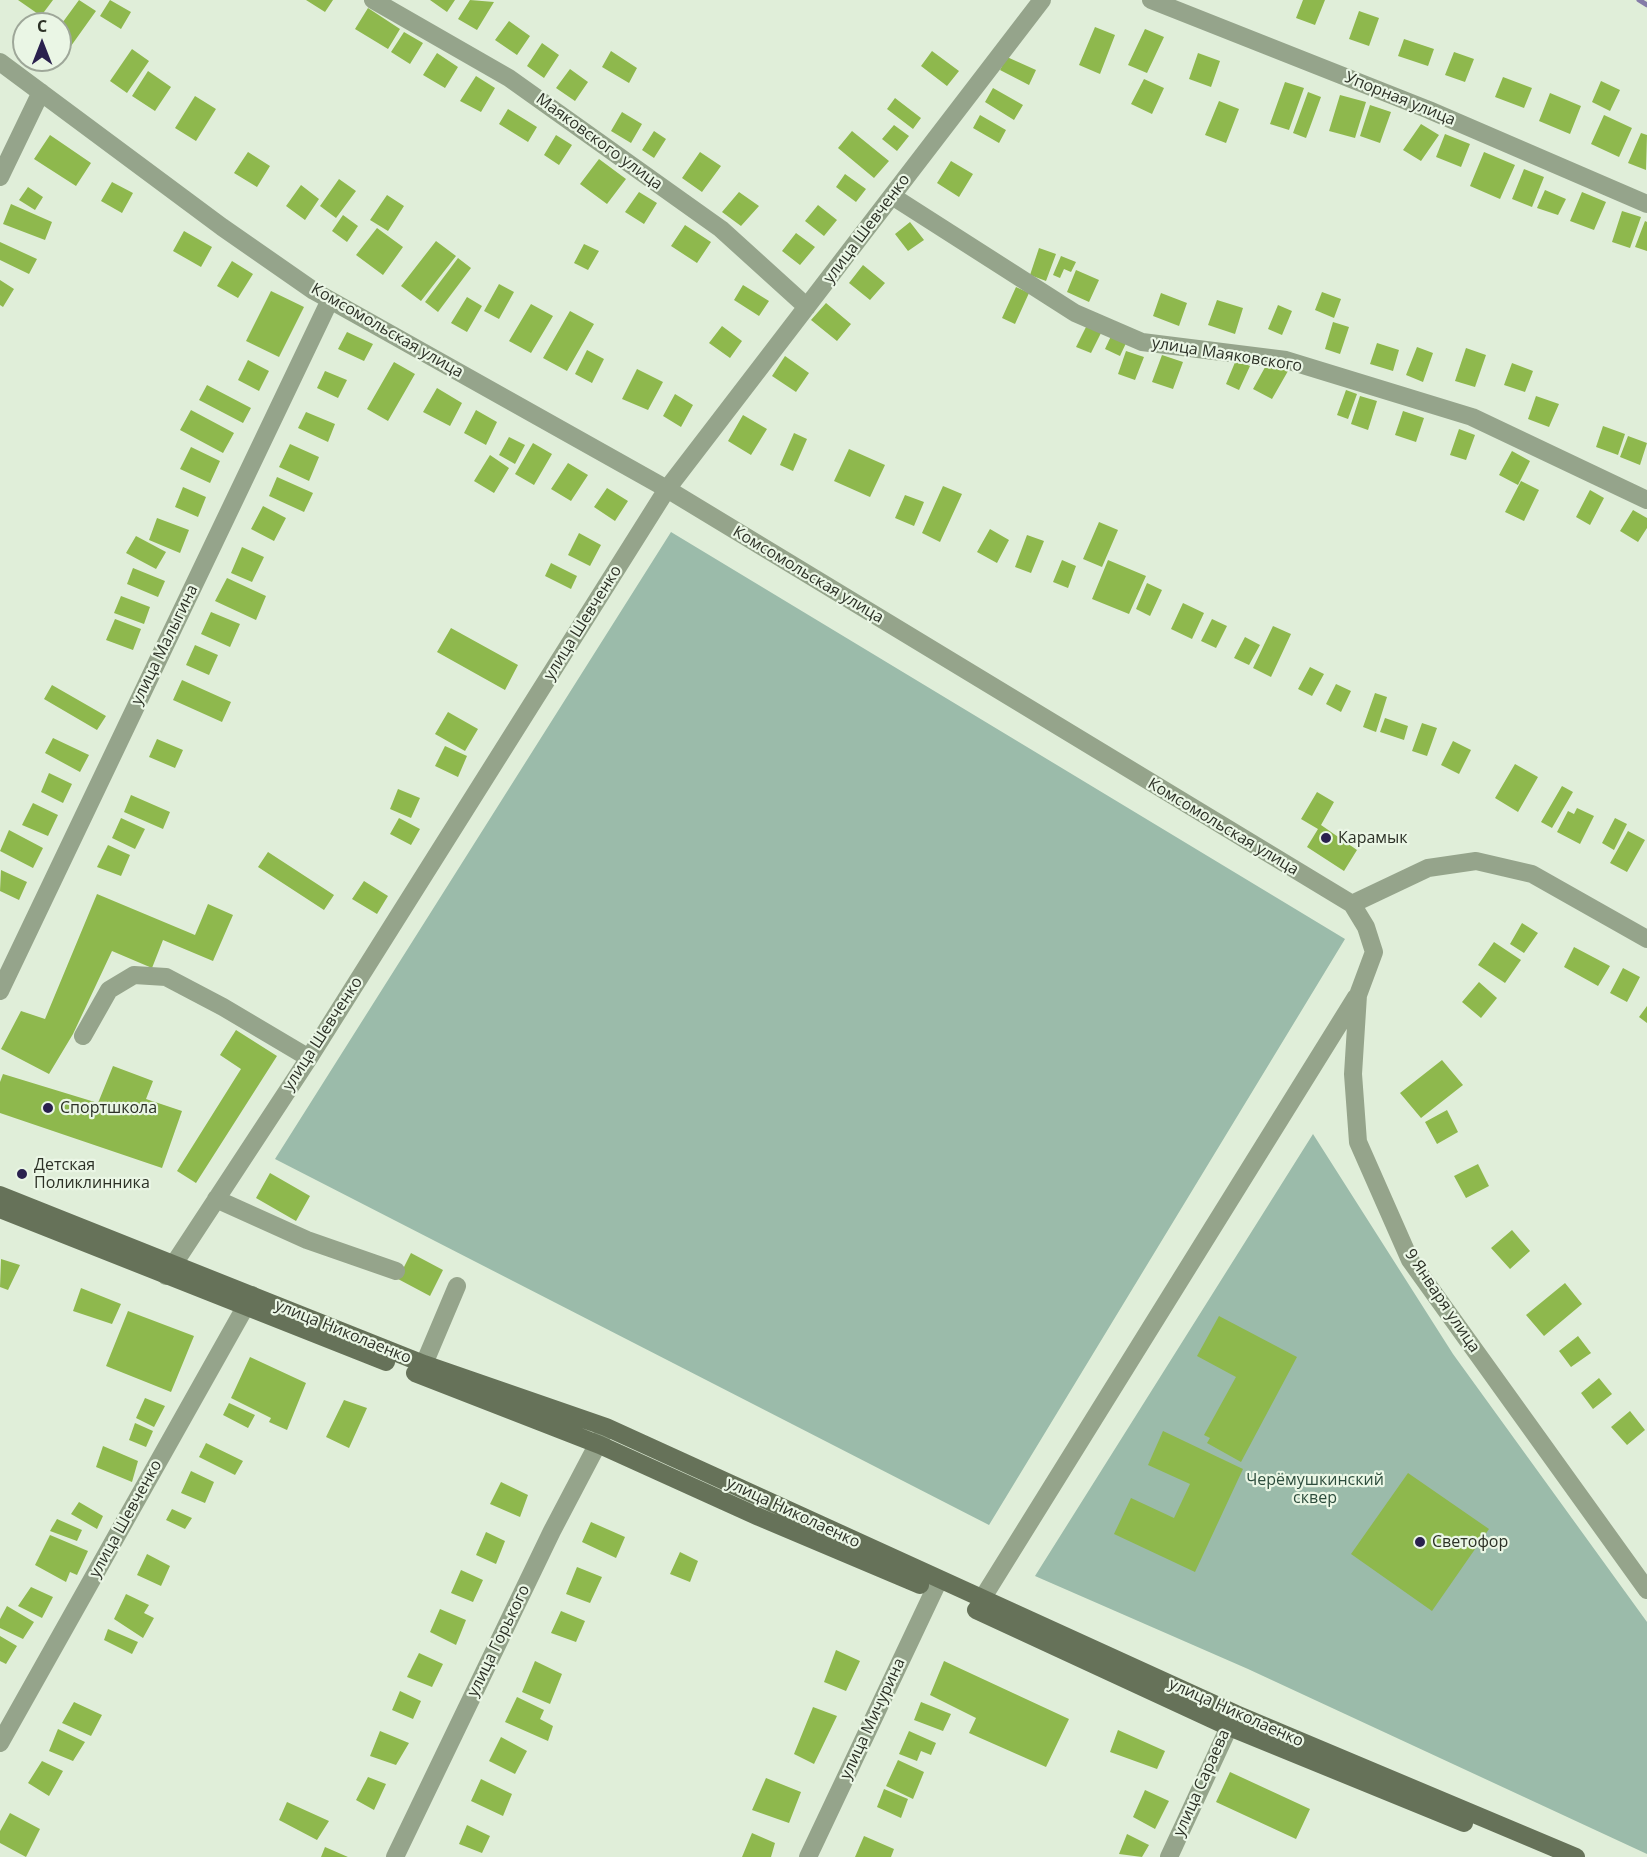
<!DOCTYPE html>
<meta charset="utf-8">
<style>
body{margin:0}
#map{position:relative;width:1647px;height:1857px;overflow:hidden;background:#e0eed9;font-family:"Open Sans",sans-serif}
canvas{display:block}
.north{position:absolute;left:12px;top:12px;width:60px;height:60px;box-sizing:border-box;background:#eaf6e5;border:2px solid #9ea799;border-radius:50%;rotate:0deg;font-size:16px;font-weight:700;line-height:24px;text-align:center;color:#2c3126}
.north::after{content:'';display:block;margin:auto;width:21px;height:27px;background:#2a214e;clip-path:polygon(50% 0,100% 100%,50% 72%,0 100%)}
</style>
<div id="map">
<canvas width="1647" height="1857"></canvas>
<div class="north">С</div>
</div>
<script>
const g = document.querySelector('canvas').getContext('2d');
g.lineJoin = 'round';
function fill(path, color) { g.fillStyle = color; g.fill(path, 'evenodd'); }
const toPath = rows => new Path2D(rows.map(r => 'M' + r).join(''));
function trace(path, color, width, dash) { g.strokeStyle = color; g.lineWidth = width; g.lineCap = dash ? 'butt' : 'round'; g.setLineDash(dash || []); g.stroke(path); }
function drawText(font, color, halo, rows, align = 'center') {
  g.font = font + ' "Open Sans",sans-serif'; g.lineWidth = 4.5; g.setLineDash([]); g.textBaseline = 'middle'; g.strokeStyle = halo; g.fillStyle = color; for (const [text, x, y, turn = 0] of rows) {
    g.save(); g.translate(x, y); g.rotate((+turn || 0) * Math.PI / 180); g.textAlign = isNaN(turn) ? turn : align; if (halo) g.strokeText(text, 0, 0); g.fillText(text, 0, 0); g.restore();
  }
}
fill(toPath([
 [671,532,1345,939,989,1525,275,1159],
 [1313,1134,1453,1354,1647,1622,1647,1854,1248,1669,1035,1576]
]), '#9bbbaa');
trace(toPath([
 [1639,0,1647,5]
]), '#847ba7', 5);
fill(toPath([
 [18,0,53,0,41,16],
 [79,0,96,11,71,46,60,38,60,26],
 [110,0,131,12,121,29,100,16],
 [306,0,333,0,325,12],
 [430,0,455,0,447,12],
 [470,0,494,2,477,30,458,19],
 [1303,0,1325,0,1315,25,1296,18],
 [368,8,400,29,388,49,355,29],
 [1359,11,1379,18,1369,46,1349,39],
 [509,21,530,36,517,55,495,40],
 [1095,27,1115,35,1100,74,1079,65],
 [1145,29,1164,37,1147,73,1128,65],
 [404,32,423,43,410,64,391,52],
 [1404,39,1434,49,1428,66,1398,56],
 [542,43,559,55,544,78,527,66],
 [132,49,149,61,127,93,110,81],
 [611,51,637,68,629,83,602,67],
 [932,51,959,71,947,86,921,66],
 [1454,52,1474,59,1465,82,1445,75],
 [437,53,458,67,445,88,423,75],
 [1198,53,1220,61,1211,87,1189,79],
 [1007,57,1036,70,1029,85,1000,70],
 [570,69,588,82,575,101,556,88],
 [148,71,171,87,155,111,132,96],
 [476,76,495,88,481,112,460,101],
 [1503,77,1532,88,1524,108,1495,97],
 [1144,79,1164,88,1152,114,1131,104],
 [1601,81,1620,90,1610,111,1592,102],
 [1285,82,1304,88,1289,130,1270,124],
 [993,88,1023,105,1014,120,985,102],
 [1308,92,1321,97,1306,138,1293,133],
 [1550,93,1581,106,1570,134,1539,121],
 [1340,95,1366,102,1355,138,1329,131],
 [195,96,216,109,196,141,175,128],
 [895,98,921,118,913,129,887,109],
 [1219,101,1239,109,1226,143,1205,135],
 [1370,105,1391,112,1380,143,1360,136],
 [508,109,537,127,528,142,499,124],
 [622,112,642,124,631,143,611,131],
 [980,115,1006,130,999,143,973,128],
 [1604,115,1632,128,1619,157,1591,144],
 [1421,124,1439,135,1421,161,1403,150],
 [894,125,909,136,897,151,882,139],
 [654,131,666,139,654,158,642,150],
 [852,131,889,161,874,178,838,148],
 [1641,133,1647,135,1646,170,1628,163],
 [1445,134,1470,144,1461,167,1436,157],
 [50,135,91,163,76,186,34,159],
 [556,135,572,145,559,165,544,155],
 [248,152,270,166,257,187,234,173],
 [700,152,721,166,702,192,682,178],
 [1484,152,1515,165,1500,199,1470,186],
 [599,159,626,179,607,204,580,184],
 [951,161,973,174,959,197,937,183],
 [1524,169,1544,177,1532,207,1512,199],
 [845,174,866,189,856,202,836,187],
 [339,179,356,191,336,218,320,206],
 [112,182,133,193,122,213,101,201],
 [301,185,319,199,305,220,286,206],
 [28,187,43,197,35,210,19,200],
 [1545,190,1566,199,1558,215,1537,208],
 [639,192,657,203,644,224,625,212],
 [739,192,759,206,741,226,722,212],
 [1582,192,1606,202,1594,230,1570,221],
 [387,195,404,206,388,231,370,220],
 [11,204,52,222,45,240,3,224],
 [818,205,837,220,824,236,805,221],
 [1622,211,1641,217,1630,248,1612,242],
 [343,215,358,226,347,242,332,231],
 [1645,221,1647,222,1647,251,1635,247],
 [910,222,924,240,908,251,895,234],
 [685,225,711,242,697,263,671,246],
 [377,228,403,247,383,275,356,255],
 [184,231,212,247,201,267,173,251],
 [796,233,815,247,800,265,782,251],
 [436,241,456,256,421,301,401,286],
 [0,242,37,259,29,274,0,260],
 [584,244,599,251,588,270,574,263],
 [1039,248,1056,254,1046,281,1030,275],
 [1061,256,1076,262,1071,272,1064,269,1060,278,1053,275],
 [458,258,471,268,438,312,425,302],
 [232,261,253,274,238,298,217,286],
 [863,265,885,283,870,300,849,283],
 [1076,270,1099,280,1089,302,1067,292],
 [0,280,14,289,3,307,0,305],
 [499,284,514,292,499,319,484,311],
 [743,285,769,301,759,316,734,300],
 [1016,287,1029,293,1015,324,1002,318],
 [271,291,304,307,279,357,246,341],
 [1322,292,1341,299,1334,318,1315,310],
 [1161,293,1187,303,1179,326,1153,316],
 [467,297,482,306,467,332,451,323],
 [1217,300,1243,308,1235,334,1208,325],
 [826,303,851,324,837,341,811,320],
 [531,304,553,316,531,353,509,341],
 [1278,305,1292,311,1282,335,1268,329],
 [570,311,594,324,567,371,543,358],
 [1333,322,1349,327,1340,354,1325,349],
 [1087,325,1101,333,1091,353,1076,347],
 [722,326,742,341,730,358,709,343],
 [347,332,373,344,364,361,338,349],
 [1112,334,1127,341,1120,356,1105,349],
 [1377,343,1399,350,1393,371,1370,364],
 [1417,347,1433,353,1423,382,1406,375],
 [1466,348,1486,355,1475,387,1455,381],
 [587,350,604,359,592,383,575,374],
 [1126,351,1144,357,1135,380,1118,374],
 [1162,355,1183,362,1173,389,1152,382],
 [785,356,809,373,796,392,772,376],
 [248,360,269,371,259,391,238,380],
 [1236,360,1250,366,1239,390,1226,384],
 [1269,360,1288,371,1272,399,1253,389],
 [394,362,415,374,388,421,367,409],
 [1512,363,1533,371,1525,392,1504,385],
 [637,369,663,382,648,410,622,399],
 [325,371,347,380,338,398,317,388],
 [207,385,251,408,243,423,199,400],
 [437,388,462,403,450,426,423,412],
 [1346,390,1357,394,1348,419,1337,415],
 [675,394,693,405,681,427,663,416],
 [1360,396,1377,401,1368,430,1351,424],
 [1536,396,1559,404,1549,427,1528,419],
 [191,410,234,433,223,453,180,430],
 [476,410,497,422,486,445,464,433],
 [1403,411,1424,418,1416,442,1395,435],
 [306,412,335,424,328,442,298,428],
 [743,415,767,429,751,455,728,441],
 [1603,426,1625,434,1618,455,1596,447],
 [1459,429,1475,435,1466,460,1450,455],
 [794,433,807,439,793,471,780,465],
 [1628,436,1647,443,1640,465,1620,457],
 [509,437,525,445,515,464,499,455],
 [533,443,552,454,534,485,515,474],
 [290,444,319,457,309,481,279,467],
 [191,447,220,461,210,483,180,469],
 [849,449,885,465,870,497,834,481],
 [1512,451,1530,461,1518,485,1499,475],
 [490,455,509,468,494,493,474,481],
 [568,463,588,475,571,501,551,489],
 [277,477,313,493,304,512,269,496],
 [1521,481,1539,490,1524,521,1505,512],
 [943,486,962,494,940,542,922,533],
 [183,487,206,497,198,517,175,507],
 [607,488,628,501,615,521,594,507],
 [1590,490,1604,498,1590,525,1576,517],
 [905,495,924,502,914,526,895,518],
 [263,506,286,518,274,541,251,529],
 [1633,510,1647,518,1647,528,1638,542,1620,531],
 [157,518,189,530,180,553,149,540],
 [1099,522,1118,530,1102,567,1083,559],
 [990,529,1009,540,997,563,977,552],
 [579,533,601,545,590,566,568,555],
 [1027,535,1044,541,1031,573,1015,567],
 [136,536,166,552,156,569,126,553],
 [242,547,264,557,252,582,231,573],
 [1062,560,1076,566,1068,588,1053,582],
 [1108,560,1146,576,1129,614,1092,599],
 [551,563,577,576,571,589,545,576],
 [133,568,165,581,158,597,127,584],
 [227,578,266,596,256,620,215,601],
 [1147,583,1162,590,1150,616,1136,609],
 [121,596,150,607,144,624,114,613],
 [1183,603,1204,613,1192,639,1171,629],
 [211,612,240,624,230,647,201,634],
 [115,619,141,629,133,650,106,640],
 [1212,619,1227,626,1216,648,1201,641],
 [1273,626,1291,634,1271,677,1253,668],
 [451,628,518,665,505,690,437,652],
 [1245,637,1260,645,1249,665,1234,658],
 [195,645,218,655,209,675,186,665],
 [1310,667,1324,674,1312,696,1298,689],
 [182,680,231,702,222,722,173,700],
 [1336,684,1351,691,1341,712,1326,704],
 [52,685,106,716,97,730,44,699],
 [1375,693,1387,697,1376,732,1363,727],
 [448,712,478,729,465,751,435,734],
 [1385,718,1408,726,1404,740,1380,732],
 [1422,723,1437,728,1427,756,1412,751],
 [53,738,89,755,80,772,45,753],
 [157,739,183,750,175,768,149,757],
 [1453,741,1471,750,1459,774,1441,765],
 [445,746,467,756,458,777,435,766],
 [1515,764,1538,777,1518,812,1495,798],
 [49,773,72,784,63,803,41,792],
 [1562,786,1573,792,1552,828,1541,822],
 [398,789,420,798,411,818,390,809],
 [1317,792,1334,802,1321,825,1357,850,1344,871,1307,847,1318,829,1301,819],
 [131,795,170,812,163,829,124,812],
 [33,803,58,815,48,836,22,825],
 [1577,808,1594,816,1580,844,1557,832,1568,811,1574,814],
 [121,818,145,829,135,849,112,838],
 [399,818,420,829,411,845,390,834],
 [1615,818,1627,824,1614,850,1602,843],
 [9,830,43,848,33,868,0,851],
 [1628,831,1645,840,1627,872,1610,863],
 [108,845,130,855,121,876,97,867],
 [268,852,334,895,324,910,258,867],
 [1,870,27,882,19,900,0,891],
 [364,881,388,896,377,914,352,899],
 [97,894,195,935,208,904,233,915,213,961,163,940,152,968,112,951,73,1034,49,1074,1,1049,21,1011,45,1019],
 [1522,923,1538,933,1524,953,1510,944],
 [1494,942,1521,960,1505,983,1478,965],
 [1574,947,1610,966,1598,986,1564,967],
 [1623,968,1640,977,1627,1002,1610,993],
 [1479,982,1497,998,1481,1018,1462,1002],
 [1647,1006,1647,1023,1639,1017],
 [236,1030,277,1056,196,1183,177,1171,241,1069,220,1055],
 [1442,1060,1463,1085,1421,1118,1400,1093],
 [113,1066,153,1081,146,1099,182,1111,162,1168,0,1113,0,1082,3,1074,98,1103],
 [1447,1110,1458,1132,1437,1144,1425,1122],
 [1478,1164,1489,1186,1466,1198,1454,1176],
 [270,1173,310,1196,296,1221,256,1198],
 [1512,1230,1530,1251,1510,1269,1491,1248],
 [411,1253,443,1270,430,1296,398,1279],
 [1,1259,20,1265,8,1290,0,1287],
 [1565,1283,1582,1304,1544,1336,1526,1315],
 [81,1288,121,1304,112,1324,73,1311],
 [128,1311,194,1336,171,1392,106,1366],
 [1219,1316,1297,1357,1241,1462,1207,1443,1210,1438,1204,1435,1236,1377,1197,1356],
 [1578,1336,1591,1353,1571,1367,1559,1351],
 [250,1357,306,1383,287,1430,269,1422,271,1418,231,1398],
 [1599,1378,1612,1394,1593,1409,1581,1393],
 [145,1398,165,1406,154,1427,136,1418],
 [344,1400,367,1408,349,1448,326,1437],
 [229,1403,255,1415,248,1428,223,1415],
 [1630,1411,1645,1430,1627,1445,1611,1427],
 [135,1423,153,1431,146,1447,129,1440],
 [1163,1431,1243,1469,1195,1572,1114,1534,1131,1498,1174,1518,1190,1484,1148,1465],
 [206,1443,243,1461,235,1475,199,1457],
 [103,1446,138,1461,132,1482,96,1467],
 [191,1471,214,1482,205,1503,181,1493],
 [1408,1473,1489,1529,1432,1611,1351,1554],
 [501,1482,528,1495,520,1517,490,1504],
 [79,1502,103,1516,97,1529,71,1514],
 [172,1509,192,1518,185,1529,166,1520],
 [57,1519,82,1530,77,1541,50,1531],
 [591,1522,625,1537,616,1558,582,1542],
 [486,1532,505,1541,496,1564,476,1555],
 [50,1535,88,1551,77,1575,70,1572,66,1582,35,1565],
 [680,1552,698,1561,690,1582,670,1574],
 [147,1554,170,1566,161,1586,137,1575],
 [577,1567,602,1577,590,1603,566,1594],
 [461,1570,483,1580,473,1602,451,1593],
 [31,1587,53,1597,42,1618,18,1606],
 [126,1594,149,1605,144,1613,154,1618,143,1638,114,1619],
 [7,1606,34,1622,23,1639,0,1628,0,1619],
 [440,1609,466,1620,456,1645,430,1632],
 [561,1611,585,1621,576,1642,551,1633],
 [108,1629,138,1642,132,1654,104,1640],
 [0,1636,17,1646,6,1664,0,1661],
 [836,1650,860,1661,846,1691,824,1682],
 [419,1653,443,1664,432,1687,407,1677],
 [535,1661,562,1674,550,1704,522,1692],
 [944,1661,1069,1719,1046,1767,969,1733,976,1718,930,1695],
 [400,1691,421,1701,413,1719,392,1710],
 [517,1697,544,1710,540,1719,553,1726,548,1741,505,1722],
 [74,1702,102,1715,91,1736,62,1723],
 [921,1702,951,1714,943,1731,914,1720],
 [813,1707,837,1716,814,1764,794,1754],
 [58,1729,85,1742,73,1761,49,1751],
 [1118,1730,1165,1751,1157,1769,1110,1752],
 [380,1731,409,1743,396,1765,370,1756],
 [909,1731,936,1743,931,1755,921,1751,917,1761,899,1754],
 [501,1737,527,1751,515,1774,489,1761],
 [898,1760,924,1772,913,1799,886,1786],
 [42,1761,63,1771,49,1796,28,1783],
 [1230,1772,1310,1809,1296,1839,1216,1802],
 [368,1777,386,1784,374,1810,356,1800],
 [766,1778,801,1792,789,1823,752,1810],
 [481,1779,512,1794,503,1816,471,1801],
 [884,1789,908,1799,901,1818,877,1807],
 [1145,1790,1169,1801,1155,1829,1133,1817],
 [287,1802,329,1821,317,1840,279,1820],
 [10,1813,40,1829,26,1857,0,1843,0,1831],
 [467,1825,490,1836,482,1853,459,1844],
 [752,1833,775,1843,771,1857,742,1857],
 [1127,1834,1149,1845,1142,1857,1119,1854],
 [864,1836,894,1849,891,1857,855,1857],
 [325,1847,348,1857,321,1857]
]), '#8eb84d');
trace(toPath([
 [373,0,509,78,721,229,807,307],
 [1151,0,1429,110,1647,204],
 [0,62,222,227,314,291,667,489,1352,904,1428,868,1476,861,1532,874,1647,939],
 [0,177,41,92],
 [892,196,1075,313,1142,342,1286,360,1472,417,1647,500],
 [1352,904,1366,927,1374,952,1358,995,1353,1074,1358,1142,1410,1260,1647,1590],
 [0,991,330,300],
 [83,1036,109,990,134,975,166,977,223,1007,309,1058],
 [216,1199,307,1240,396,1271],
 [166,1276,309,1058,667,489,1042,0],
 [424,1364,457,1286],
 [982,1599,1356,997],
 [0,1743,252,1295],
 [395,1857,552,1531,604,1432],
 [808,1857,939,1580],
 [1169,1857,1229,1727,1225,1713]
]), '#95a48b', 18);
trace(toPath([
 [0,1195,424,1364,606,1427,1236,1714,1576,1857],
 [0,1209,386,1362],
 [415,1373,600,1445,759,1517,920,1585],
 [976,1610,1229,1727,1464,1823]
]), '#667259', 18);
for (const [x, y, r, color] of [
 [1326,838,6,"#2a214e"],
 [48,1108,6,"#2a214e"],
 [22,1174,6,"#2a214e"],
 [1420,1542,6,"#2a214e"]
]) { const dot = new Path2D(); dot.arc(x, y, r, 0, 2 * Math.PI); g.fillStyle = color; g.fill(dot); trace(dot, '#eaf6e5', 2); }
drawText('16px', '#2c3126', '#eaf6e5', [
 ["Упорная улица",1400,99,22],
 ["Маяковского улица",599,142,36],
 ["улица Шевченко",867,229,-53],
 ["Комсомольская улица",387,331,30],
 ["улица Маяковского",1227,355,9],
 ["Комсомольская улица",808,575,31],
 ["улица Шевченко",583,623,-58],
 ["улица Малыгина",165,645,-64],
 ["Комсомольская улица",1223,827,31],
 ["улица Шевченко",323,1034,-57],
 ["9 Января улица",1442,1301,56],
 ["улица Николаенко",343,1332,22],
 ["улица Николаенко",793,1513,25],
 ["улица Шевченко",126,1519,-61],
 ["улица Горького",499,1641,-64],
 ["улица Николаенко",1236,1713,24],
 ["улица Мичурина",873,1719,-65],
 ["улица Сараева",1202,1783,-66]
]);
drawText('16px', '#2c3126', '#eaf6e5', [
 ["Карамык",1338,838],
 ["Спортшкола",60,1108],
 ["Детская",34,1165],
 ["Поликлинника",34,1183],
 ["Светофор",1432,1542]
], 'left');
drawText('16px', '#2d4d3d', '#eaf6e5', [
 ["Черёмушкинский",1315,1480],
 ["сквер",1315,1498]
]);
</script>
